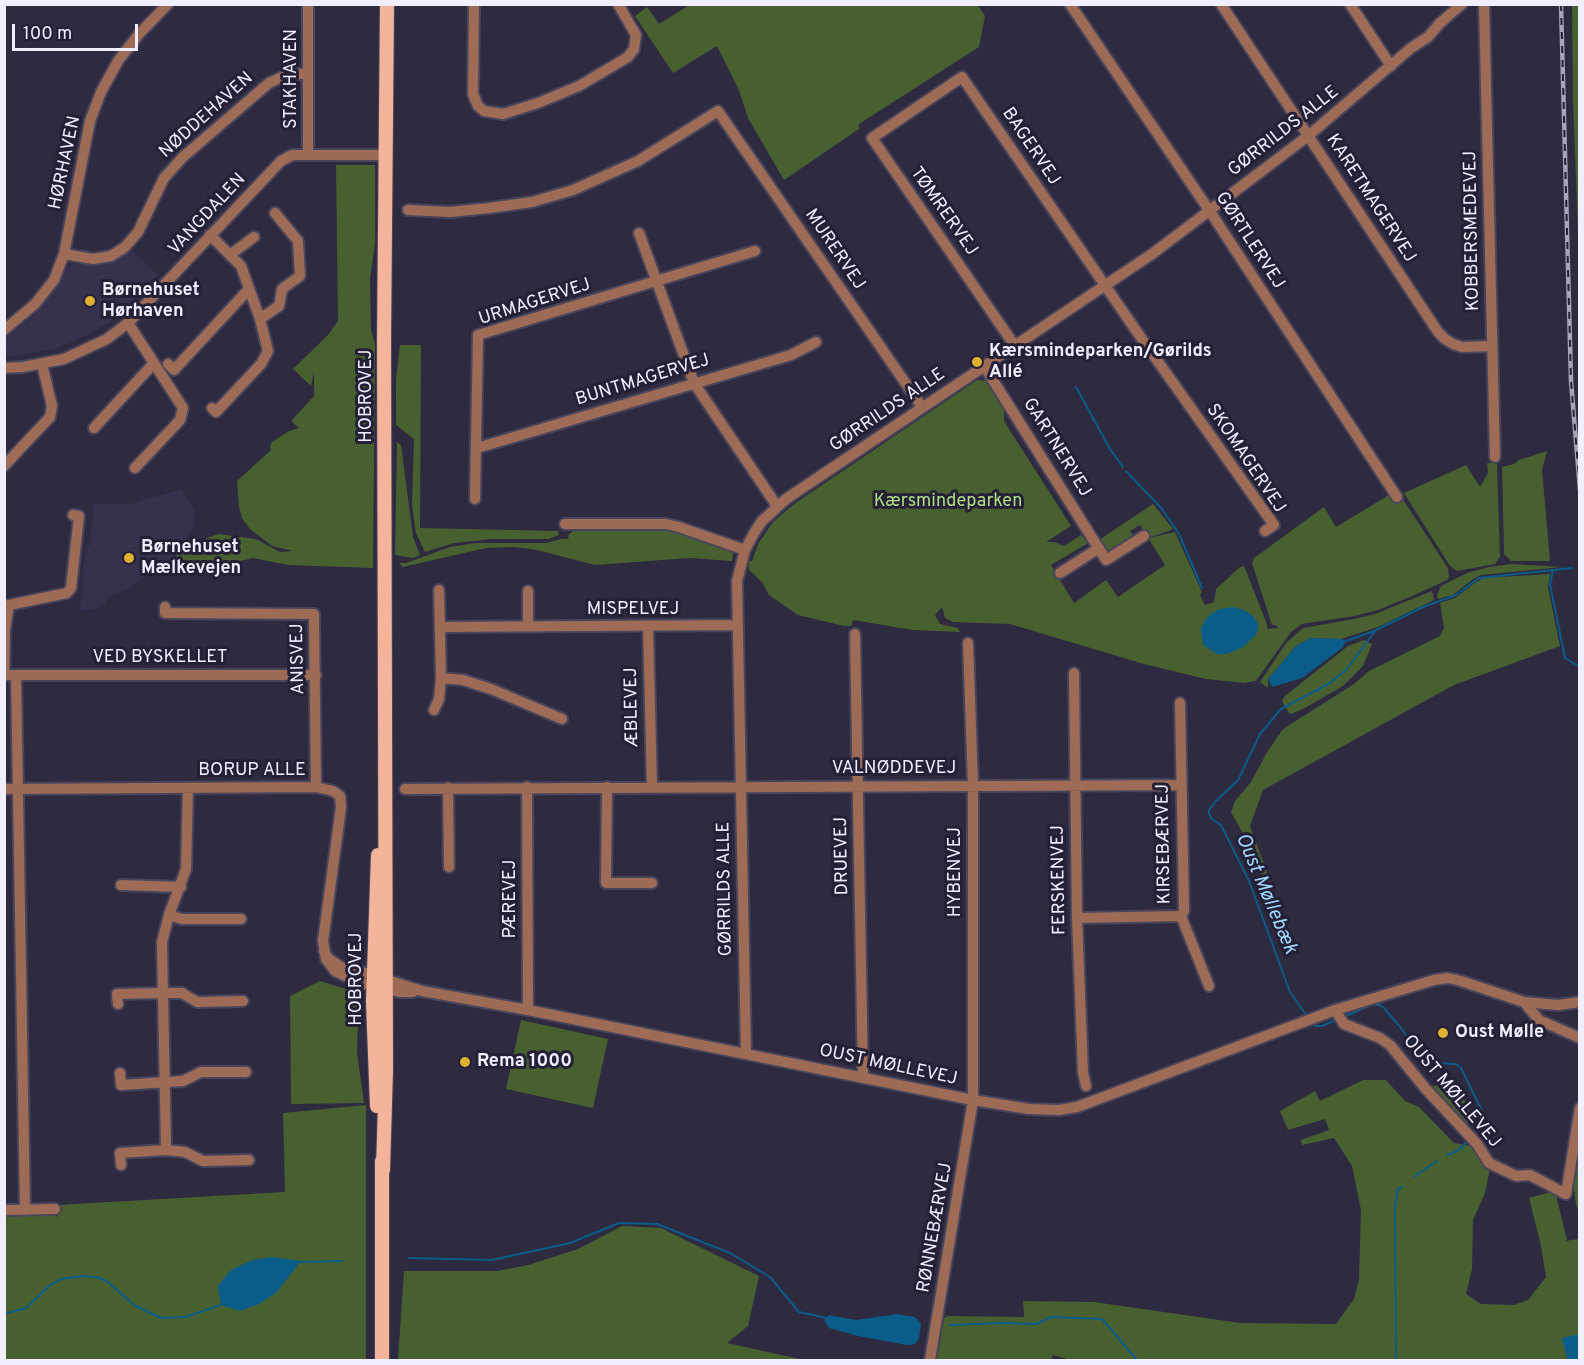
<!DOCTYPE html>
<meta charset="utf-8">
<style>
body{margin:0}
#map{position:relative;width:1584px;height:1365px;overflow:hidden;background:#2e2a40;font-family:Overpass,sans-serif}
canvas{display:block}
.frame{position:absolute;inset:0;border:6px solid #f1eefe;pointer-events:none}
.scale{position:absolute;left:12px;top:24px;width:126px;height:27px;box-sizing:border-box;border:3px solid #f1eefe;border-top:0;padding-left:8px;font-size:18px;line-height:21px;white-space:nowrap;color:#f1eefe;-webkit-text-stroke:4px #242036;paint-order:stroke}
</style>
<div id="map">
<canvas width="1584" height="1365"></canvas>
<div class="frame"></div>
<div class="scale">100 m</div>
</div>
<script>
const g = document.querySelector('canvas').getContext('2d');
g.lineJoin = 'round';
function fill(path, color) { g.fillStyle = color; g.fill(path, 'evenodd'); }
const toPath = rows => new Path2D(rows.map(r => 'M' + r).join(''));
function trace(path, color, width, dash) { g.strokeStyle = color; g.lineWidth = width; g.lineCap = dash ? 'butt' : 'round'; g.setLineDash(dash || []); g.stroke(path); }
function drawText(font, color, halo, rows, align = 'center') {
  g.font = font + ' Overpass,sans-serif'; g.lineWidth = 6; g.setLineDash([]); g.textBaseline = 'middle'; g.strokeStyle = halo; g.fillStyle = color; for (const [text, x, y, turn = 0] of rows) {
    g.save(); g.translate(x, y); g.rotate((+turn || 0) * Math.PI / 180); g.textAlign = isNaN(turn) ? turn : align; if (halo) g.strokeText(text, 0, 0); g.fillText(text, 0, 0); g.restore();
  }
}
fill(toPath([
 [132,250,158,275,136,298,108,323,93,332,57,348,20,355,8,356,5,353,5,341,7,337,35,314,51,296,66,268,75,264,103,265,114,262],
 [182,489,195,510,193,528,186,539,189,545,159,569,147,573,129,589,112,595,101,607,91,610,80,610,86,547,90,546,94,504,130,504]
]), '#37314e');
fill(toPath([
 [691,4,977,4,985,16,979,47,859,124,859,129,784,180,748,118,739,90,717,46,673,73,635,16,647,7,659,24],
 [1572,5,1580,5,1579,256,1573,102],
 [336,165,375,165,375,243,370,279,371,330,375,344,373,568,288,565,253,558,228,564,159,569,189,545,218,534,256,539,280,552,293,551,272,546,250,529,242,518,239,507,237,481,271,450,270,446,272,442,289,431,299,428,291,421,314,396,314,372,311,386,293,369,328,335,338,321],
 [400,345,421,345,420,528,558,531,559,535,549,539,492,539,454,543,425,552,416,533,412,505,414,439,396,425,396,379],
 [977,380,987,381,1004,409,1004,421,1071,526,1046,542,1054,542,1064,546,1081,535,1088,543,1051,565,1074,603,1106,580,1118,597,1165,565,1140,525,1130,531,1134,537,1108,554,1099,540,1153,504,1173,529,1149,538,1175,532,1202,592,1200,595,1205,605,1214,602,1216,589,1240,567,1244,566,1267,624,1267,629,1278,628,1276,625,1272,625,1252,563,1254,558,1324,507,1336,527,1389,495,1392,499,1400,495,1448,568,1449,577,1447,580,1410,597,1378,610,1354,616,1302,624,1291,632,1258,678,1255,681,1245,683,1206,679,1144,664,1010,624,953,622,945,618,942,607,935,615,940,624,958,628,960,632,913,630,853,620,851,626,844,626,798,615,769,595,762,582,749,570,749,561,752,561,758,544,773,522,794,504],
 [397,442,401,445,413,537,420,555,413,558,395,555],
 [1547,451,1542,470,1550,561,1511,561,1504,554,1502,467,1514,464,1519,460],
 [1497,462,1500,557,1495,564,1457,571,1450,566,1404,493,1466,465,1480,487,1488,473,1487,463],
 [575,529,667,530,681,533,729,550,733,554,732,561,690,558,595,565,537,550,515,547,486,548,403,567,399,563,406,563,450,547,476,543,546,543,561,539,568,539,569,534],
 [1512,564,1562,567,1481,575,1473,579,1453,595,1438,599,1437,595,1441,586,1467,573,1489,567],
 [1550,574,1548,587,1560,646,1454,685,1263,790,1250,826,1284,919,1275,919,1271,900,1250,846,1231,812,1235,801,1251,782,1266,754,1283,729,1354,684,1369,671,1440,636,1444,628,1440,603,1455,598,1476,582,1484,578],
 [1432,591,1434,600,1378,627,1341,639,1311,638,1296,646,1268,679,1268,688,1260,682,1286,643,1303,628,1354,619,1375,614],
 [1364,640,1372,644,1363,666,1343,686,1305,708,1291,714,1289,713,1282,701,1285,696,1348,646],
 [320,981,359,993,357,1052,364,1103,291,1104,290,996],
 [521,1020,608,1039,593,1108,506,1089],
 [1363,1080,1386,1080,1405,1101,1419,1107,1454,1143,1473,1146,1490,1169,1485,1193,1473,1220,1472,1269,1466,1294,1481,1304,1514,1305,1528,1300,1546,1277,1541,1246,1529,1198,1555,1191,1567,1240,1565,1241,1579,1239,1579,1360,1071,1360,1053,1355,1051,1360,937,1360,944,1318,947,1316,1024,1317,1023,1301,1094,1302,1240,1323,1336,1324,1354,1299,1359,1280,1361,1210,1352,1166,1334,1138,1302,1145,1301,1140,1329,1130,1325,1119,1288,1130,1280,1111,1315,1091,1320,1101],
 [1446,1084,1454,1084,1455,1093,1465,1100,1465,1104,1471,1114,1470,1121,1467,1124,1464,1125,1429,1088,1432,1086],
 [366,1105,366,1360,115,1359,5,1360,4,1215,55,1213,58,1218,57,1205,285,1192,283,1113],
 [1579,1116,1579,1211,1576,1205,1572,1172],
 [622,1226,661,1228,759,1276,748,1326,727,1343,804,1360,398,1360,404,1271,497,1271,528,1265,578,1249]
]), '#486030');
fill(toPath([
 [1233,607,1244,610,1253,616,1258,623,1258,630,1255,636,1242,648,1226,654,1217,654,1203,645,1201,629,1205,620,1212,613,1220,609],
 [1311,638,1342,639,1346,641,1342,648,1302,678,1272,687,1268,679,1296,646],
 [272,1257,301,1261,276,1293,259,1304,240,1311,221,1305,218,1286,231,1270,252,1260],
 [897,1314,915,1317,921,1324,919,1339,915,1344,907,1345,858,1336,829,1328,824,1320,829,1315,856,1320],
 [1579,1334,1579,1360,1571,1360,1567,1358,1562,1338]
]), '#0b5d89');
trace(toPath([
 [1076,387,1110,449,1123,467],
 [1126,471,1162,509,1179,534],
 [1180,536,1202,588],
 [1553,570,1550,584,1565,658,1580,667],
 [1346,641,1374,631],
 [1307,1016,1290,992,1249,881,1221,825,1212,819,1209,814,1209,810,1215,802,1238,780,1260,734,1281,709,1330,683,1346,670,1376,630,1423,607,1456,595,1479,578,1572,568],
 [1344,1017,1373,1004,1379,1005,1384,1008,1401,1028,1420,1056,1436,1063,1456,1064,1461,1068,1483,1113,1474,1133],
 [1313,1024,1316,1026,1322,1026,1338,1019],
 [1447,1155,1459,1150,1468,1140],
 [1414,1177,1437,1161],
 [409,1258,492,1260,570,1243,619,1223,657,1224,730,1253,770,1277,799,1312,827,1318],
 [299,1262,342,1261],
 [4,1314,26,1308,49,1286,61,1279,82,1276,96,1277,107,1281,134,1305,161,1318,186,1317,223,1304],
 [949,1325,1003,1323,1036,1324,1051,1317,1102,1319,1137,1360],
 [1396,1360,1395,1207,1398,1189,1402,1187]
]), '#0b5d89', 2);
const minor = toPath([
 [308,4,308,154],
 [474,4,473,94,478,106,484,111,503,114,538,103,579,86,628,57,634,49,636,35,618,4],
 [1070,4,1213,216,1397,497],
 [1221,4,1438,332,1445,339,1453,344,1462,347,1492,346],
 [1350,4,1391,66],
 [1484,4,1495,457],
 [408,210,450,212,489,208,532,202,573,190,638,161,718,111,922,407],
 [639,233,694,383,777,506],
 [210,235,241,266,260,319,268,351,261,364,216,412,212,408],
 [64,254,93,259,111,256,125,247,138,232,164,178,183,157,269,83,284,76,308,73],
 [230,255,254,237],
 [260,319,279,306,282,289,300,276,298,241,275,213],
 [128,323,183,408,180,420,135,468],
 [4,330,35,304,54,280,64,254,90,121,101,92,118,61,139,34,168,4],
 [1015,346,872,138,962,77,1137,332,1274,525,1265,531],
 [168,364,174,370,249,289],
 [984,366,1106,560,1144,536],
 [4,368,23,367,64,359,107,339,128,323,281,161,292,155,386,155],
 [94,428,154,363],
 [477,448,791,355,816,342],
 [4,466,50,417,52,406,42,364],
 [475,499,478,335,755,251],
 [73,515,79,516,71,588,67,593,9,605,5,629,4,675,316,675],
 [565,524,666,524,679,527,745,550],
 [1060,573,1099,548],
 [439,590,441,678,463,680,491,689,562,719],
 [165,607,165,613,314,614,316,787],
 [441,627,738,625],
 [528,627,528,591],
 [648,627,652,787],
 [855,634,863,1078],
 [1074,673,1077,918,1083,1072,1086,1086],
 [16,675,25,1210],
 [434,710,439,699,441,678],
 [527,787,528,1010],
 [607,787,606,883,652,883],
 [448,788,449,867],
 [4,789,316,787,333,791,340,796,341,807,323,941,326,959,335,971,358,982,400,992,413,992],
 [405,789,1181,785],
 [121,885,181,887],
 [169,915,182,919,241,919],
 [1181,916,1209,986],
 [1077,918,1181,916,1184,911,1180,703],
 [324,951,328,958,341,967,362,972,422,991,528,1010,973,1100,1029,1109,1059,1110,1077,1107,1335,1010,1434,980,1448,978,1461,981,1524,1002,1558,1005,1580,1002],
 [1524,1002,1539,1020,1580,1038],
 [118,1004,117,994,162,993,182,993,197,1002,243,1001],
 [1335,1010,1344,1024,1380,1038,1390,1045,1425,1088,1477,1144,1489,1163,1516,1176,1530,1175,1566,1194,1580,1108],
 [746,1054,737,581,745,550,754,533,762,521,786,499,1152,254,1308,136,1411,48,1428,37,1440,23,1462,4],
 [120,1073,121,1085,183,1081,201,1072,246,1072],
 [166,1150,162,942,169,915,186,869,188,789],
 [121,1165,120,1153,166,1150,185,1152,203,1161,249,1160],
 [4,1210,55,1209],
 [930,1360,973,1100,973,785,968,643]
]);
const major = toPath([
 [377,1106,373,1002,378,855],
 [383,1170,386,1070,384,341,387,4],
 [382,1360,382,1161]
]);
trace(minor, '#49455b', 14);
trace(major, '#49455b', 16);
trace(minor, '#9e6b56', 10);
trace(major, '#f3b49b', 14);
const rail = toPath([
 [1561,4,1571,381,1580,490]
]);
trace(rail, '#a8a4b7', 4.5);
trace(rail, '#242036', 2, [7]);
for (const [x, y, r, color] of [
 [90,301,6,"#deb133"],
 [977,362,6,"#deb133"],
 [129,558,6,"#deb133"],
 [1443,1033,6,"#deb133"],
 [465,1062,6,"#deb133"]
]) { const dot = new Path2D(); dot.arc(x, y, r, 0, 2 * Math.PI); g.fillStyle = color; g.fill(dot); trace(dot, '#242036', 2); }
drawText('18px', '#f1eefe', '#242036', [
 ["STAKHAVEN",292,79,-90],
 ["NØDDEHAVEN",207,116,-42],
 ["GØRRILDS ALLE",1284,132,-38],
 ["BAGERVEJ",1030,147,56],
 ["HØRHAVEN",66,163,-78],
 ["KARETMAGERVEJ",1370,199,57],
 ["TØMRERVEJ",943,212,55],
 ["VANGDALEN",208,215,-47],
 ["KOBBERSMEDEVEJ",1473,231,-91],
 ["GØRTLERVEJ",1249,241,57],
 ["MURERVEJ",834,250,56],
 ["URMAGERVEJ",535,303,-18],
 ["BUNTMAGERVEJ",643,381,-17],
 ["HOBROVEJ",367,396,-90],
 ["GØRRILDS ALLE",888,411,-34],
 ["GARTNERVEJ",1056,448,58],
 ["SKOMAGERVEJ",1245,459,56],
 ["MISPELVEJ",633,610],
 ["VED BYSKELLET",160,658],
 ["ANISVEJ",299,659,-91],
 ["ÆBLEVEJ",633,707,-91],
 ["VALNØDDEVEJ",894,769],
 ["BORUP ALLE",252,771],
 ["KIRSEBÆRVEJ",1165,844,-91],
 ["DRUEVEJ",843,856,-91],
 ["HYBENVEJ",956,872,-90],
 ["FERSKENVEJ",1060,880,-91],
 ["GØRRILDS ALLE",726,889,-91],
 ["PÆREVEJ",511,899,-90],
 ["HOBROVEJ",357,979,-90],
 ["OUST MØLLEVEJ",888,1066,12],
 ["OUST MØLLEVEJ",1451,1092,50],
 ["RØNNEBÆRVEJ",936,1228,-80]
]);
drawText('bold 18px', '#f1eefe', '#242036', [
 ["Børnehuset",102,291],
 ["Hørhaven",102,312],
 ["Kærsmindeparken/Gørilds",989,352],
 ["Allé",989,373],
 ["Børnehuset",141,548],
 ["Mælkevejen",141,569],
 ["Oust Mølle",1455,1033],
 ["Rema 1000",477,1062]
], 'left');
drawText('18px', '#b0df82', '#242036', [
 ["Kærsmindeparken",948,502]
]);
drawText('italic 20px', '#a1d7fe', '#242036', [
 ["Oust Møllebæk",1265,894,67]
]);
</script>
